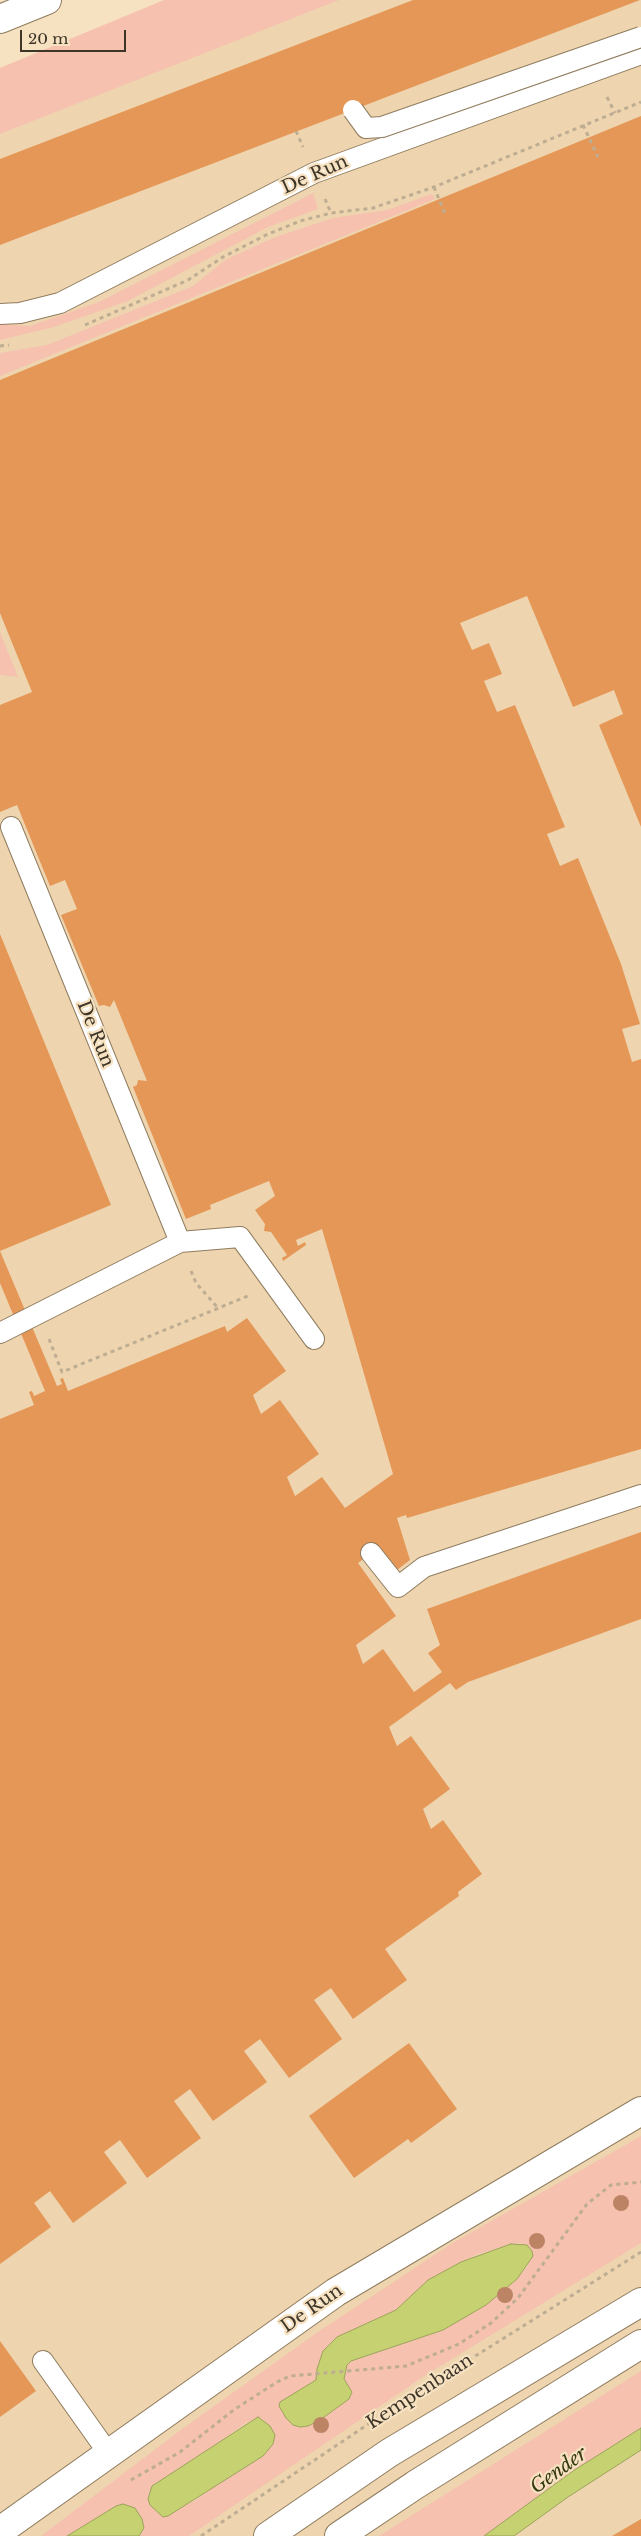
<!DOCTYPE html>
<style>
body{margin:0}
#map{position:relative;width:641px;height:2536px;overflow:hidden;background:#f6e1c1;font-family:"Libre Baskerville",serif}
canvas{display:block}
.scale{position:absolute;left:20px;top:30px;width:106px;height:22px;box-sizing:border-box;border:2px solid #3d3528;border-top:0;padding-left:6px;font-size:15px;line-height:18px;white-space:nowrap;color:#3d3528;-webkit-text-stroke:4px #f6e1c1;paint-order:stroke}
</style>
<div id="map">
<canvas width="641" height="2536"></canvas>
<div class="scale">20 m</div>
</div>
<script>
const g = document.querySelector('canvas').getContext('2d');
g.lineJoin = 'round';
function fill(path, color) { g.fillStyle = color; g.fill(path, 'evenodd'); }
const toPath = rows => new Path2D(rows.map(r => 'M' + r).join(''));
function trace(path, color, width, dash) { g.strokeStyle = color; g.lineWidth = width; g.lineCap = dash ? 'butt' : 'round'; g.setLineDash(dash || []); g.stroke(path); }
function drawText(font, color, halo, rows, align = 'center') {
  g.font = font + ' "Libre Baskerville",serif'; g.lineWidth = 4.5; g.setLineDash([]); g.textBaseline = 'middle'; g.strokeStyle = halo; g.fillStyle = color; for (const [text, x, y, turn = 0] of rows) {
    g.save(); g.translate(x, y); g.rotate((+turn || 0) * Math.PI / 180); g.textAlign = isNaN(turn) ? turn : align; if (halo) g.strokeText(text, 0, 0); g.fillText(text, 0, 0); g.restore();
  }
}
fill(toPath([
 [259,0,641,0,641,2536,0,2536,0,106]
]), '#eed5af');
fill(toPath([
 [164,0,339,0,0,134,0,68],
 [313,193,318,209,268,227,128,301,54,327,0,340,0,324,30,326,99,302],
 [432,194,435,199,0,376,0,353,47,345,193,286,225,260,273,238,333,218,387,210],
 [0,632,18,677,0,675],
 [641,2136,641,2243,426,2375,189,2536,139,2536,143,2532,116,2506,67,2536,41,2536,182,2429,318,2332,451,2244],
 [518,2243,527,2245,532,2251,528,2266,517,2279,486,2305,443,2330,351,2361,347,2365,344,2379,349,2399,320,2420,308,2426,300,2427,293,2425,286,2418,280,2406,298,2390,316,2380,317,2369,327,2346,337,2337,396,2310,448,2268,461,2262,478,2254],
 [263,2419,275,2435,198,2499,186,2505,158,2513,150,2505,148,2499,152,2486,187,2465,247,2422],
 [641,2371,641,2428,573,2471,484,2536,379,2536]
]), '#f6c1af');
const water = toPath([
 [511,2244,527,2245,532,2251,533,2256,517,2279,486,2305,443,2330,351,2361,347,2365,344,2379,352,2392,349,2399,320,2420,308,2426,300,2427,293,2425,286,2418,279,2406,280,2402,316,2380,317,2369,323,2351,337,2337,396,2310,428,2280,461,2262,511,2244],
 [258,2417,270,2426,275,2435,273,2444,263,2456,168,2516,163,2517,150,2505,148,2499,152,2486,258,2417],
 [641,2428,641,2450,568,2497,514,2536,484,2536,573,2471,641,2428],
 [123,2504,135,2508,142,2519,144,2528,139,2536,67,2536,116,2506,123,2504]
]);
fill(water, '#c6d271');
trace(water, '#9da35b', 1);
fill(toPath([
 [413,0,640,0,0,245,0,159],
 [641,116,641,827,599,725,623,714,614,690,573,707,527,596,460,623,472,650,489,643,502,674,484,681,497,712,515,705,565,827,547,834,560,866,578,858,621,964,640,1024,622,1029,632,1062,641,1059,641,1449,407,1518,406,1515,397,1518,410,1560,397,1570,380,1547,358,1563,396,1616,356,1645,363,1664,383,1649,414,1692,442,1672,428,1653,440,1645,427,1609,641,1532,641,1619,468,1682,456,1690,450,1683,389,1727,397,1746,411,1736,450,1789,423,1809,431,1829,443,1820,482,1874,458,1892,459,1896,385,1949,407,1980,353,2019,331,1988,314,2000,342,2039,289,2078,260,2039,244,2051,267,2082,213,2121,190,2089,174,2101,201,2138,147,2178,120,2140,104,2152,127,2183,73,2223,50,2191,34,2203,51,2227,0,2264,0,1419,34,1405,29,1392,32,1391,34,1396,45,1391,0,1283,0,934,111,1205,0,1251,57,1386,62,1384,60,1379,63,1378,68,1391,225,1326,227,1332,247,1318,286,1371,253,1395,261,1414,280,1400,319,1454,287,1477,295,1496,322,1477,345,1508,393,1474,322,1229,296,1240,298,1246,305,1242,306,1245,283,1261,282,1258,287,1255,271,1232,264,1231,265,1224,255,1210,275,1196,269,1181,210,1205,211,1209,186,1219,133,1087,137,1085,138,1080,147,1081,114,1000,110,1007,104,1005,99,1006,61,915,77,909,65,880,50,886,17,805,0,812,0,705,32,692,0,613,0,380],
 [409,2043,457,2109,411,2143,408,2139,354,2178,309,2116],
 [0,2341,36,2391,0,2417],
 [641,2519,641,2536,612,2536]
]), '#e59757');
const service = toPath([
 [0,314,20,313,60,303,314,173,641,54],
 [11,827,180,1242],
 [0,1333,180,1242,240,1237,314,1339],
 [371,1553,398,1587,424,1567,641,1495],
 [43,2361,109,2454]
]);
const minor = toPath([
 [0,2531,336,2292,641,2111]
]);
const secondary = toPath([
 [268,2536,389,2453,641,2302],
 [339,2536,415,2485,641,2344]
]);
const motorway = toPath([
 [0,19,47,0]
]);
trace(service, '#8f7c5f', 22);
trace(minor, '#8f7c5f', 30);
trace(secondary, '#8f7c5f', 30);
trace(motorway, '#8f7c5f', 30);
trace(toPath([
 [607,97,615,113],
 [583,125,598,157],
 [296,131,303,147],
 [434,187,445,214],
 [325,199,331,213],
 [85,325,188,280,223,257,266,235,300,221,331,213,373,208,434,187,641,102],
 [0,346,9,345],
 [191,1271,196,1283,218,1308],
 [49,1339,62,1372,248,1296],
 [131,2480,180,2452,235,2409,277,2382,290,2376,406,2366,459,2344,491,2323,518,2298,587,2204,611,2185,641,2182],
 [201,2536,391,2409,641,2252]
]), '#bead93', 3, [4, 4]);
trace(service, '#fff', 20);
trace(minor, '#fff', 28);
trace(secondary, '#fff', 28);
trace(motorway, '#fff', 28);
const serviceBridge = toPath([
 [353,110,366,128,382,127,641,37]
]);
trace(serviceBridge, '#8f7c5f', 22, []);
trace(serviceBridge, '#fff', 20);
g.fillStyle = '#bc8464';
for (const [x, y] of [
 [621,2203],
 [537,2241],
 [505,2295],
 [321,2425]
]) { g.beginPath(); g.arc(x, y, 8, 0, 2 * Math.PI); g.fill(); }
drawText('18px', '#3d3528', '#f6e1c1', [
 ["De Run",315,175,-24],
 ["De Run",95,1034,68],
 ["De Run",312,2309,-35],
 ["Kempenbaan",420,2392,-33]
]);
drawText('italic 19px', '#353910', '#f6e1c1', [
 ["Gender",559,2471,-36]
]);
</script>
